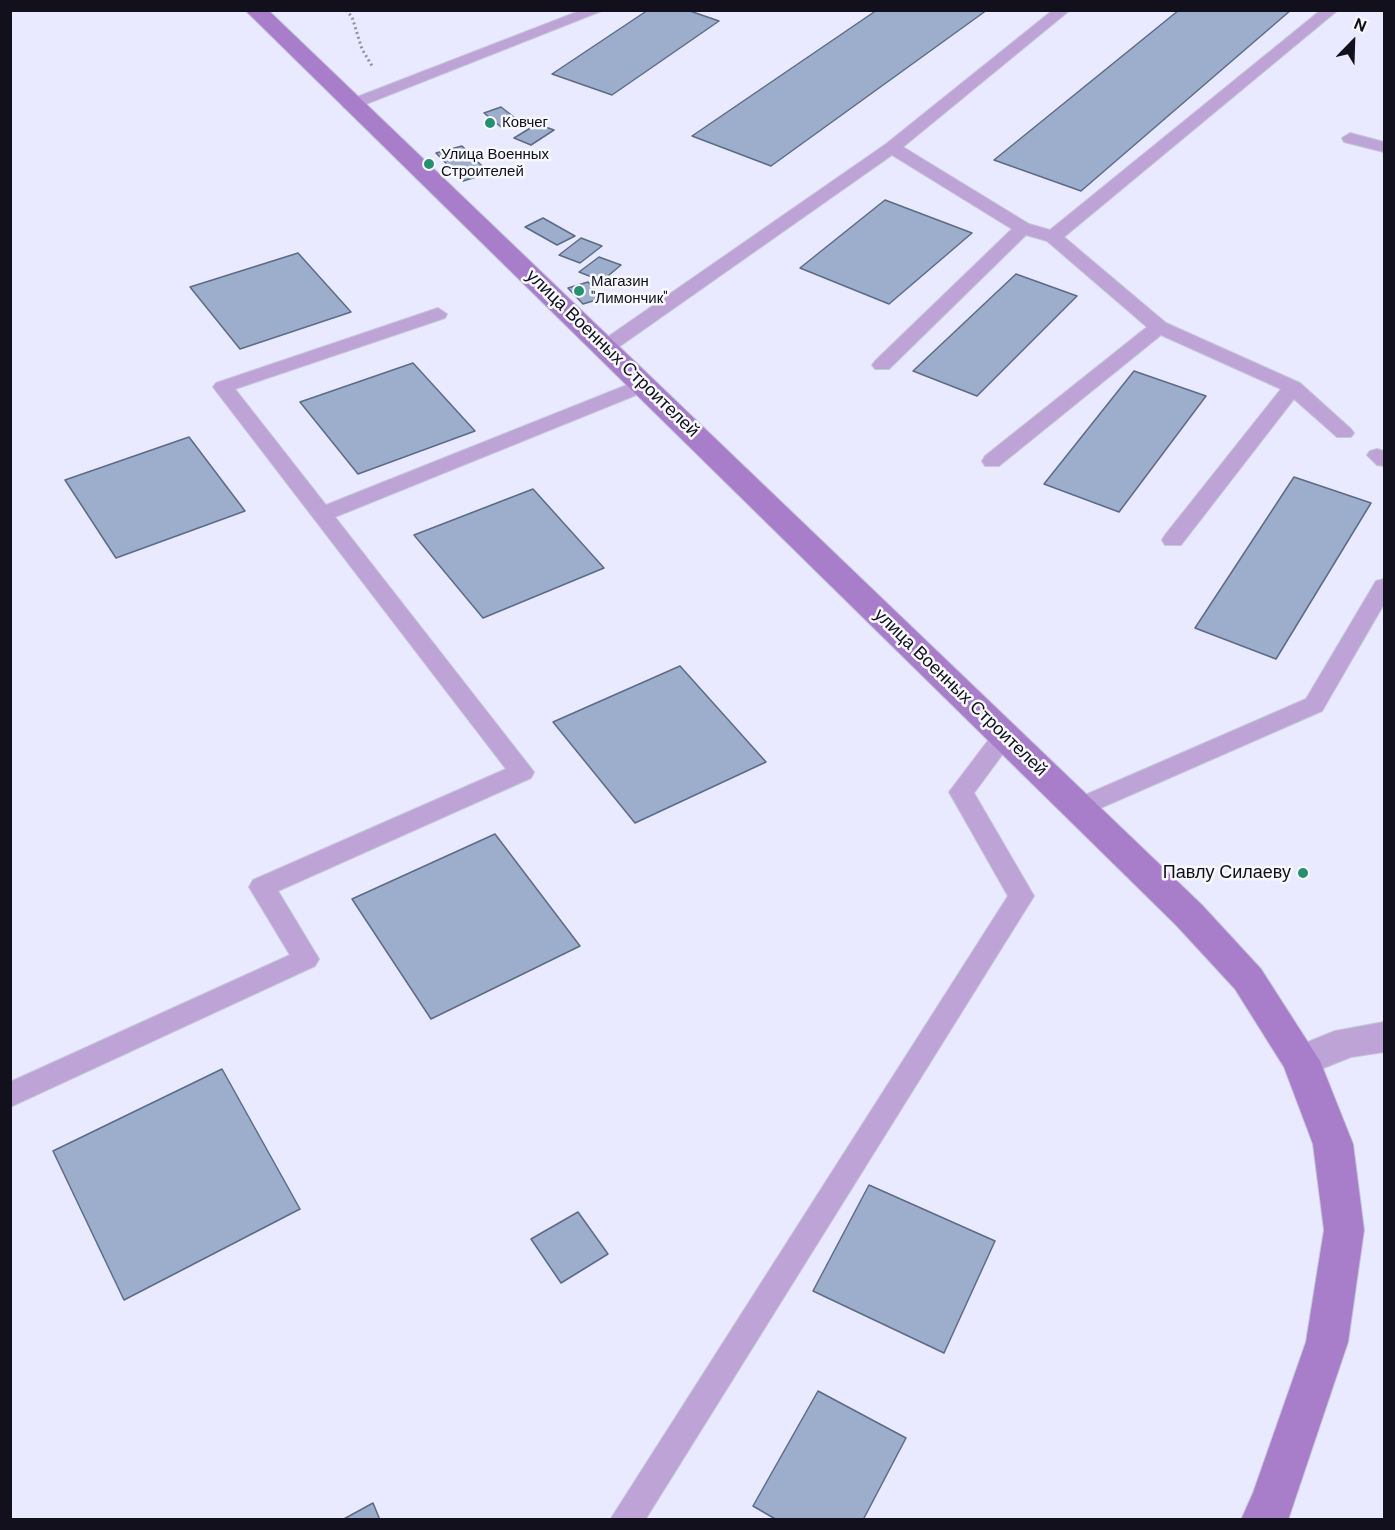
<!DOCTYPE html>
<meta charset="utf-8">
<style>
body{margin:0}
#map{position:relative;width:1395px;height:1530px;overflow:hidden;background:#e9e9ff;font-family:"DM Sans",sans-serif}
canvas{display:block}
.frame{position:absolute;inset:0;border:12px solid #11101c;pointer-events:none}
.north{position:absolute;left:1323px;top:12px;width:60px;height:60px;-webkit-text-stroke:4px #f8f8ff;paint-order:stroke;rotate:23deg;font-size:16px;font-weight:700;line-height:24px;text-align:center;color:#11101c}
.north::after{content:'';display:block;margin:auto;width:21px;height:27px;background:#11101c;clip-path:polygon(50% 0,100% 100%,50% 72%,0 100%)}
</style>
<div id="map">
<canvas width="1395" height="1530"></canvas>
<div class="frame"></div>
<div class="north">N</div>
</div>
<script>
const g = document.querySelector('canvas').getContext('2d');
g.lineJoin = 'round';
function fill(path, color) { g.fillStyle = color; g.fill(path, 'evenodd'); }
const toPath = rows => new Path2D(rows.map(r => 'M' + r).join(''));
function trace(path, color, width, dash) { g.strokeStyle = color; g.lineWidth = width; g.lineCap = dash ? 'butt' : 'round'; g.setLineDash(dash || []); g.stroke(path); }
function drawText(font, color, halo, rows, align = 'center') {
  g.font = font + ' "DM Sans",sans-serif'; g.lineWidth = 5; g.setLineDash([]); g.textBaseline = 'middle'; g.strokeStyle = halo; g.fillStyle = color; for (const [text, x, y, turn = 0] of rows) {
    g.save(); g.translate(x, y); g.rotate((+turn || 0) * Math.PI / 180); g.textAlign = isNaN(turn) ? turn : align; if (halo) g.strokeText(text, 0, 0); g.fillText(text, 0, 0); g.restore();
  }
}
const building = toPath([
 [648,10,687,10,719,21,612,95,552,74,648,10],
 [877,10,987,10,771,166,692,136,877,10],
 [1179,10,1291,10,1081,191,994,160,1179,10],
 [501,107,519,121,501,127,484,113,501,107],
 [537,124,554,130,531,145,514,138,537,124],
 [462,146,489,173,463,181,436,153,462,146],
 [885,200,972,233,889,304,800,268,885,200],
 [543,218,575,236,557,245,525,227,543,218],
 [581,238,602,246,580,263,559,255,581,238],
 [298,253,351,312,240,349,190,287,298,253],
 [599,257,621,265,602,281,579,272,599,257],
 [1016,274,1077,296,977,396,913,371,1016,274],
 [588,282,603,298,583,304,568,288,588,282],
 [413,363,475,431,358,474,300,402,413,363],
 [1134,371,1206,396,1119,512,1044,484,1134,371],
 [189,437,245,511,116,558,65,480,189,437],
 [1294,477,1371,503,1276,659,1195,628,1294,477],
 [533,489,604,568,483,618,414,535,533,489],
 [680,666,766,762,635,823,553,722,680,666],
 [495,834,580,946,431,1019,352,899,495,834],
 [222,1069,300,1209,124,1300,53,1151,222,1069],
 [869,1185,995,1241,944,1353,813,1291,869,1185],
 [578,1212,608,1254,561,1283,531,1239,578,1212],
 [818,1391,906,1438,863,1520,777,1520,753,1506,818,1391],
 [373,1503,380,1520,342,1520,373,1503]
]);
fill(building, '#9daecd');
trace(building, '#5b6b87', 1.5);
const service = toPath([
 [582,10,604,10,356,108,344,108,342,105,344,102,582,10],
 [1053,10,1070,10,903,147,1029,224,1050,230,1321,10,1338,10,1064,237,1166,323,1300,383,1351,429,1354,433,1351,437,1337,437,1294,399,1181,545,1165,545,1162,540,1165,535,1281,389,1161,335,999,466,985,466,982,461,985,456,1147,327,1047,241,1026,235,889,369,875,369,872,365,875,361,1012,229,892,155,613,351,599,351,596,347,599,343,886,144,1053,10],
 [1350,133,1384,142,1384,152,1344,142,1342,138,1350,133],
 [438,308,447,314,445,318,235,389,326,505,637,381,651,381,654,385,651,389,335,517,534,772,531,778,278,891,319,959,315,966,10,1107,10,1082,290,955,249,887,253,880,506,769,213,387,216,383,438,308],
 [1377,449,1384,451,1384,466,1377,465,1367,455,1370,451,1377,449],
 [1384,579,1384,604,1322,711,1087,814,1078,817,1069,814,1066,808,1069,802,1306,699,1376,581,1384,579],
 [1004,727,1012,730,1016,736,974,793,1034,896,645,1520,610,1520,1008,896,949,792,996,730,1004,727]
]);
const minor = toPath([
 [1384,1022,1384,1052,1351,1057,1301,1077,1288,1072,1282,1061,1288,1050,1335,1031,1384,1022]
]);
const secondary = toPath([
 [245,10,268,10,1202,905,1261,969,1320,1061,1353,1144,1364,1230,1348,1342,1288,1520,1241,1520,1253,1493,1306,1342,1324,1230,1313,1144,1284,1067,1235,989,1176,925,245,10]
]);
trace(service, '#c6c6db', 2);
trace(minor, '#c6c6db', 2);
trace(secondary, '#c6c6db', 2);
trace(toPath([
 [346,10,352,17,362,49,372,66]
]), '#9190a2', 3, [2, 3]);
fill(service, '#bea3d7');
fill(minor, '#bea3d7');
fill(secondary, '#a87ecb');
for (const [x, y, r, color] of [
 [490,123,6,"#269170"],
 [429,164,6,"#269170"],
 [579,291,6,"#269170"],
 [1303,873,6,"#269170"]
]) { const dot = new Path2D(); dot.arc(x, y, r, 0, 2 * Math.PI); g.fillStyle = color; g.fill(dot); trace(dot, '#f8f8ff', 2); }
drawText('15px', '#11101c', '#f8f8ff', [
 ["Ковчег",502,123],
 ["Улица Военных",441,155],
 ["Строителей",441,172],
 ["Магазин",591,282],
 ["\"Лимончик\"",591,299]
], 'left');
drawText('18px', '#11101c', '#f8f8ff', [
 ["улица Военных Строителей",612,354,44],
 ["улица Военных Строителей",960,693,44]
]);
drawText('18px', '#11101c', '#f8f8ff', [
 ["Павлу Силаеву",1291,873]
], 'right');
</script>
